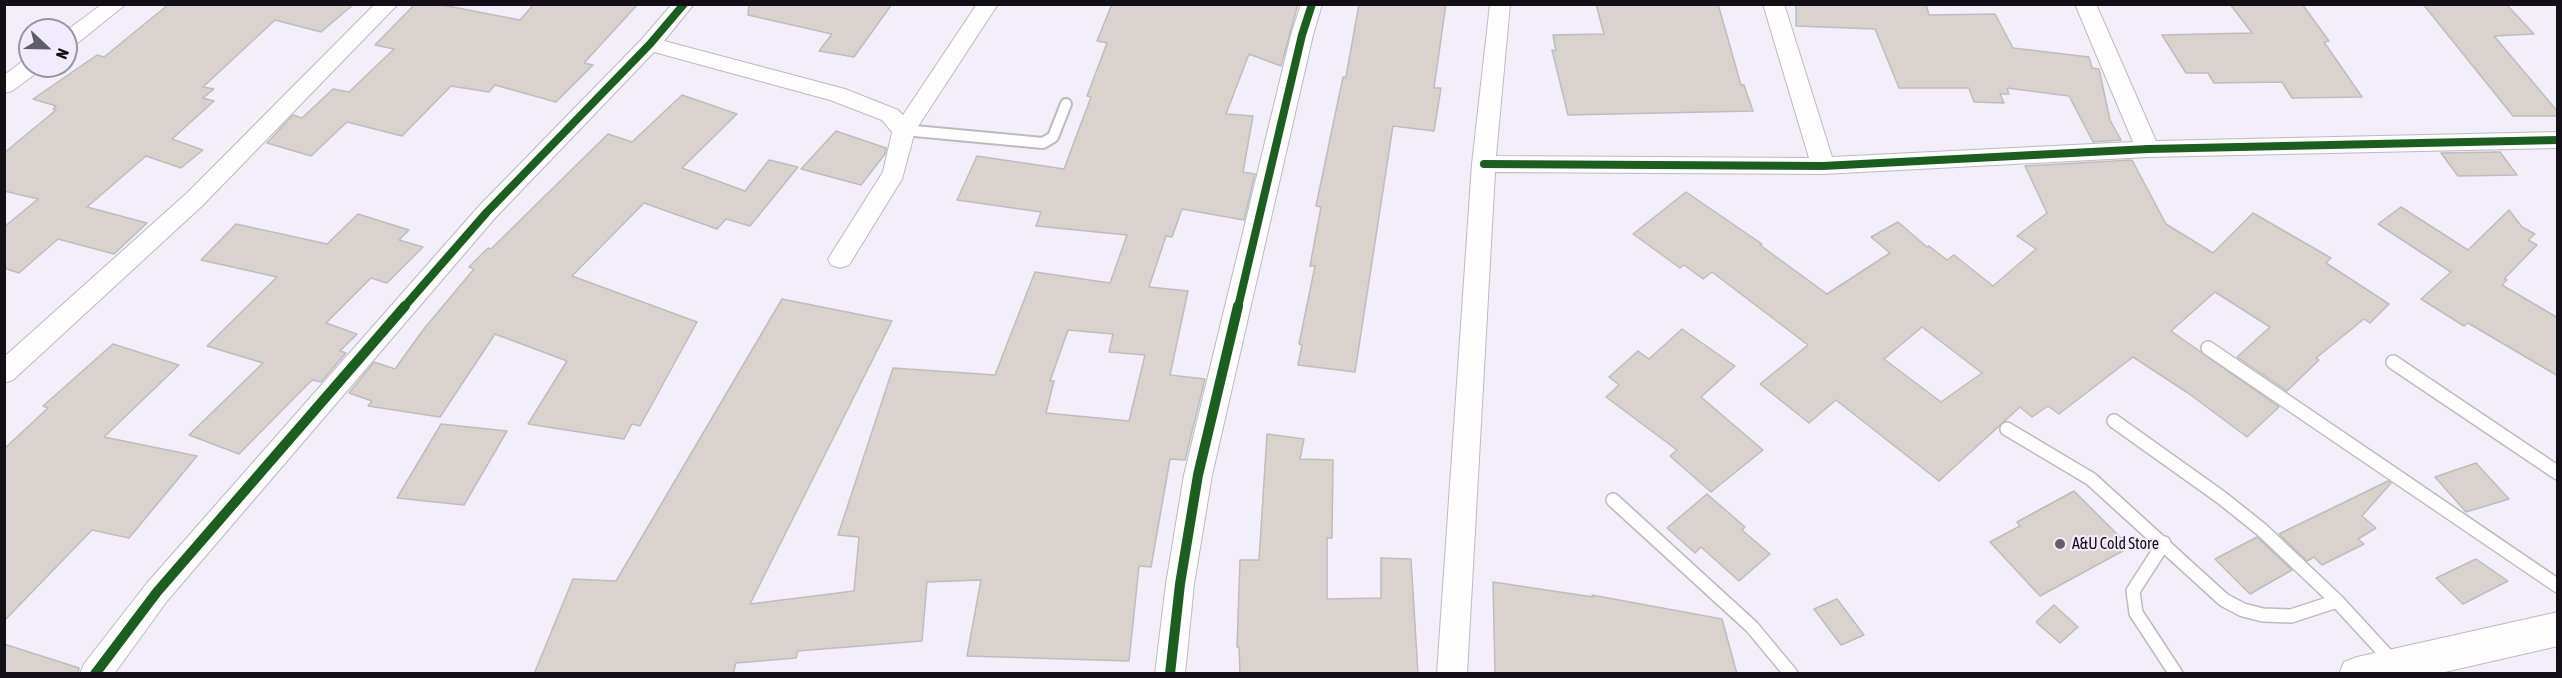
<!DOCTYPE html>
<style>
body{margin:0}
#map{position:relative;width:2562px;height:678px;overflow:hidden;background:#f2effa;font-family:"Asap Condensed",sans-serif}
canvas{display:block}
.frame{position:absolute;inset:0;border:6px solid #121016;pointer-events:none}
.north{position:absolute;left:18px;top:18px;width:60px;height:60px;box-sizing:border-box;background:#f1ebfe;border:2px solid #9893a1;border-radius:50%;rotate:112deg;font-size:16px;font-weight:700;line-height:24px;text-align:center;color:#121016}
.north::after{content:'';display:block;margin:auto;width:21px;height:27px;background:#605e66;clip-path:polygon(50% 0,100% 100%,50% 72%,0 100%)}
</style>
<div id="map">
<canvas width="2562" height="678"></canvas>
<div class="frame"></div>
<div class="north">N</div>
</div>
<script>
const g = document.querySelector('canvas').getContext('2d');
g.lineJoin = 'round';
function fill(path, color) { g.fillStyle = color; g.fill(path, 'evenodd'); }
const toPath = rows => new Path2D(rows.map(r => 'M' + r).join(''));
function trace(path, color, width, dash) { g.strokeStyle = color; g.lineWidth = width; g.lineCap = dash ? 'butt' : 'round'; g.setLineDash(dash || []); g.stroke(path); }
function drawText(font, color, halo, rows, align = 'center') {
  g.font = font + ' "Asap Condensed",sans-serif'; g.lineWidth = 4.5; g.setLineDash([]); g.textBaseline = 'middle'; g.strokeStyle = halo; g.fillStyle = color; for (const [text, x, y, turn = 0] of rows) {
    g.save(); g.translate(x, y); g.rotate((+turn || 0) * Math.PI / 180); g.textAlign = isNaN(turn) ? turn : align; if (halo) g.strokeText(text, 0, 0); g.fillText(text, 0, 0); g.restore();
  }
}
const building = toPath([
 [169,4,354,4,321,32,275,20,203,87,214,89,203,98,214,101,172,139,203,150,181,168,146,156,87,207,147,223,114,254,58,239,19,273,4,268,4,227,38,199,4,191,4,153,56,110,53,109,56,106,33,99,97,55,104,57,169,4],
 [415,4,437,4,520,20,534,4,638,4,584,63,593,65,556,102,495,85,489,92,451,86,402,136,347,122,311,156,267,143,293,115,302,118,333,89,349,92,394,49,375,45,415,4],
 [749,4,892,4,854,57,819,51,832,34,748,15,749,4],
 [1112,4,1298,4,1281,66,1249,54,1226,114,1253,116,1243,172,1255,174,1244,220,1182,209,1172,237,1166,236,1149,287,1188,291,1170,375,1205,379,1185,460,1170,459,1151,567,1139,566,1129,661,967,656,981,580,927,582,922,641,798,651,796,658,736,663,733,674,534,674,573,579,616,581,782,299,892,321,750,604,854,591,859,537,838,535,893,368,995,375,1035,272,1110,283,1127,235,1036,226,1041,212,957,200,977,156,1064,169,1091,97,1087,96,1107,43,1097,41,1112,4],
 [1068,330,1113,334,1109,352,1145,355,1129,421,1046,413,1054,381,1050,381,1068,330],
 [1359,4,1446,4,1434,88,1441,88,1434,131,1393,126,1355,372,1298,365,1302,345,1299,344,1315,266,1310,266,1321,207,1316,206,1343,77,1346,77,1359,4],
 [1596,4,1718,4,1741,85,1744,85,1753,111,1568,115,1552,50,1556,51,1553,35,1604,34,1596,4],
 [1796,4,1926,4,1929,15,1995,14,2013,48,2089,57,2092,68,2099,69,2110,120,2121,140,2093,142,2069,96,2007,88,2009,94,2000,94,2004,103,1974,102,1969,88,1899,88,1875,29,1796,26,1796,4],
 [2230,4,2302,4,2329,41,2324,42,2362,97,2292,98,2282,82,2214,83,2208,73,2186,73,2162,35,2252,33,2230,4],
 [2423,4,2506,4,2534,34,2494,36,2558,112,2558,116,2513,116,2423,4],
 [682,95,737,114,682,168,745,191,769,160,798,167,750,226,726,219,717,229,644,203,572,276,697,322,640,426,632,424,624,439,528,424,567,361,495,334,440,417,368,406,372,401,349,393,374,362,395,369,423,330,474,269,469,267,488,248,491,249,608,134,632,142,682,95],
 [836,131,886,148,885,154,861,185,801,169,836,131],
 [2500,152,2517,175,2458,176,2441,153,2500,152],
 [2132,160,2166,224,2213,253,2253,213,2331,258,2326,263,2389,304,2370,323,2364,319,2316,358,2319,360,2287,391,2237,357,2270,327,2215,292,2171,331,2279,407,2247,437,2188,393,2133,357,2059,414,2048,406,2032,417,2020,407,1939,481,1836,400,1809,423,1760,384,1808,345,1712,272,1703,279,1684,265,1680,268,1633,234,1686,192,1762,244,1760,245,1827,294,1890,253,1871,237,1898,222,1927,247,1929,246,1947,260,1954,255,1993,286,2036,249,2017,236,2047,213,2025,166,2132,160],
 [1922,327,1982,373,1941,402,1884,359,1922,327],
 [2401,207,2468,250,2509,210,2522,227,2535,234,2528,240,2537,245,2504,279,2507,280,2502,285,2558,318,2558,376,2468,323,2464,326,2421,299,2451,272,2378,224,2401,207],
 [358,214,409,230,399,240,423,247,387,283,371,278,326,323,357,334,340,351,346,353,321,382,313,380,309,383,239,454,189,435,263,363,207,346,277,277,201,260,236,224,327,244,358,214],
 [1682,329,1735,366,1701,397,1763,450,1711,492,1670,456,1677,450,1606,397,1619,385,1609,377,1638,351,1649,359,1682,329],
 [113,344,179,365,104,437,197,456,129,538,92,530,4,621,4,449,48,408,43,406,113,344],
 [441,424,507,431,464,505,397,498,441,424],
 [1267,434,1304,439,1300,459,1333,460,1332,538,1327,538,1327,599,1381,598,1381,558,1411,559,1418,674,1240,674,1239,647,1237,647,1240,560,1259,560,1267,434],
 [2476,463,2509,499,2466,512,2435,477,2476,463],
 [2388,481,2391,483,2362,516,2376,528,2358,539,2364,544,2322,565,2314,557,2307,561,2279,534,2388,481],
 [2074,491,2130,547,2040,596,1990,542,2020,526,2017,522,2074,491],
 [1707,494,1745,527,1742,530,1770,554,1739,581,1701,547,1695,553,1667,528,1707,494],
 [2257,537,2292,570,2250,594,2215,559,2257,537],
 [2476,559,2508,581,2463,604,2436,578,2476,559],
 [1493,582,1593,597,1592,595,1722,619,1737,674,1495,674,1493,582],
 [1837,599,1864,635,1841,645,1814,609,1837,599],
 [2054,605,2078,627,2060,643,2036,622,2054,605],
 [4,644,79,668,78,674,4,674,4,644]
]);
fill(building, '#d9d2cd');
trace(building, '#bfbcbe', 1.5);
const serviceFar1 = toPath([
 [904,130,1043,143,1053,137,1066,104]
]);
const service = toPath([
 [2208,348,2558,586],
 [2393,362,2558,473],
 [2114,421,2222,498,2262,530,2337,601,2394,663],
 [2007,429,2091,479,2224,600,2243,610,2263,615,2291,616,2337,601],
 [1613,500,1752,627,1791,674],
 [2164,543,2133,591,2136,613,2176,674]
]);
const minor = toPath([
 [102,4,126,4,74,46,66,48,66,31,102,4],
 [375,4,398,4,203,205,13,380,4,383,4,357,187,193,375,4],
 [672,4,694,4,664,41,845,89,898,110,903,115,977,4,998,4,915,131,902,179,849,265,840,268,831,265,828,259,883,172,892,132,882,120,830,100,654,52,495,218,167,601,114,674,80,674,84,664,147,583,479,206,642,39,672,4],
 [1301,4,1322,4,1313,35,1212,475,1194,584,1185,674,1155,674,1166,584,1184,475,1291,35,1301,4],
 [1490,4,1510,4,1496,156,1809,158,1763,4,1784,4,1832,157,2133,142,2075,4,2096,4,2156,141,2558,132,2558,148,2148,157,1823,174,1495,172,1467,674,1437,674,1472,164,1490,4],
 [30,59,30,66,42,66,39,71,12,91,4,93,4,75,23,61,30,59]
]);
const tertiary = toPath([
 [2558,612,2558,646,2436,674,2339,674,2344,662,2357,657,2558,612]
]);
trace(serviceFar1, '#bcbac1', 14);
trace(service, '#bcbac1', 16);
trace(minor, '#bcbac1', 2);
trace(tertiary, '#bcbac1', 2);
trace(serviceFar1, '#fdfdfe', 10);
trace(service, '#fdfdfe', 13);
fill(minor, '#fdfdfe');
fill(tertiary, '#fdfdfe');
trace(toPath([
 [1484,164,1823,166,2148,149,2558,140],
 [404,307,487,212,650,44,684,4],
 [1238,307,1302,35,1312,4]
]), '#1b5e20', 8);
trace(toPath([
 [95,674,157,592,405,306],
 [1170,674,1180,584,1198,475,1238,306]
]), '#1b5e20', 10);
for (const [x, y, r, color] of [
 [2060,544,6,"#605e66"]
]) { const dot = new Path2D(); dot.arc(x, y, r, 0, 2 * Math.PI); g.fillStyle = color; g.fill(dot); trace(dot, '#f1ebfe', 2); }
drawText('16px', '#121016', '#f1ebfe', [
 ["A&U Cold Store",2072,544]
], 'left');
</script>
